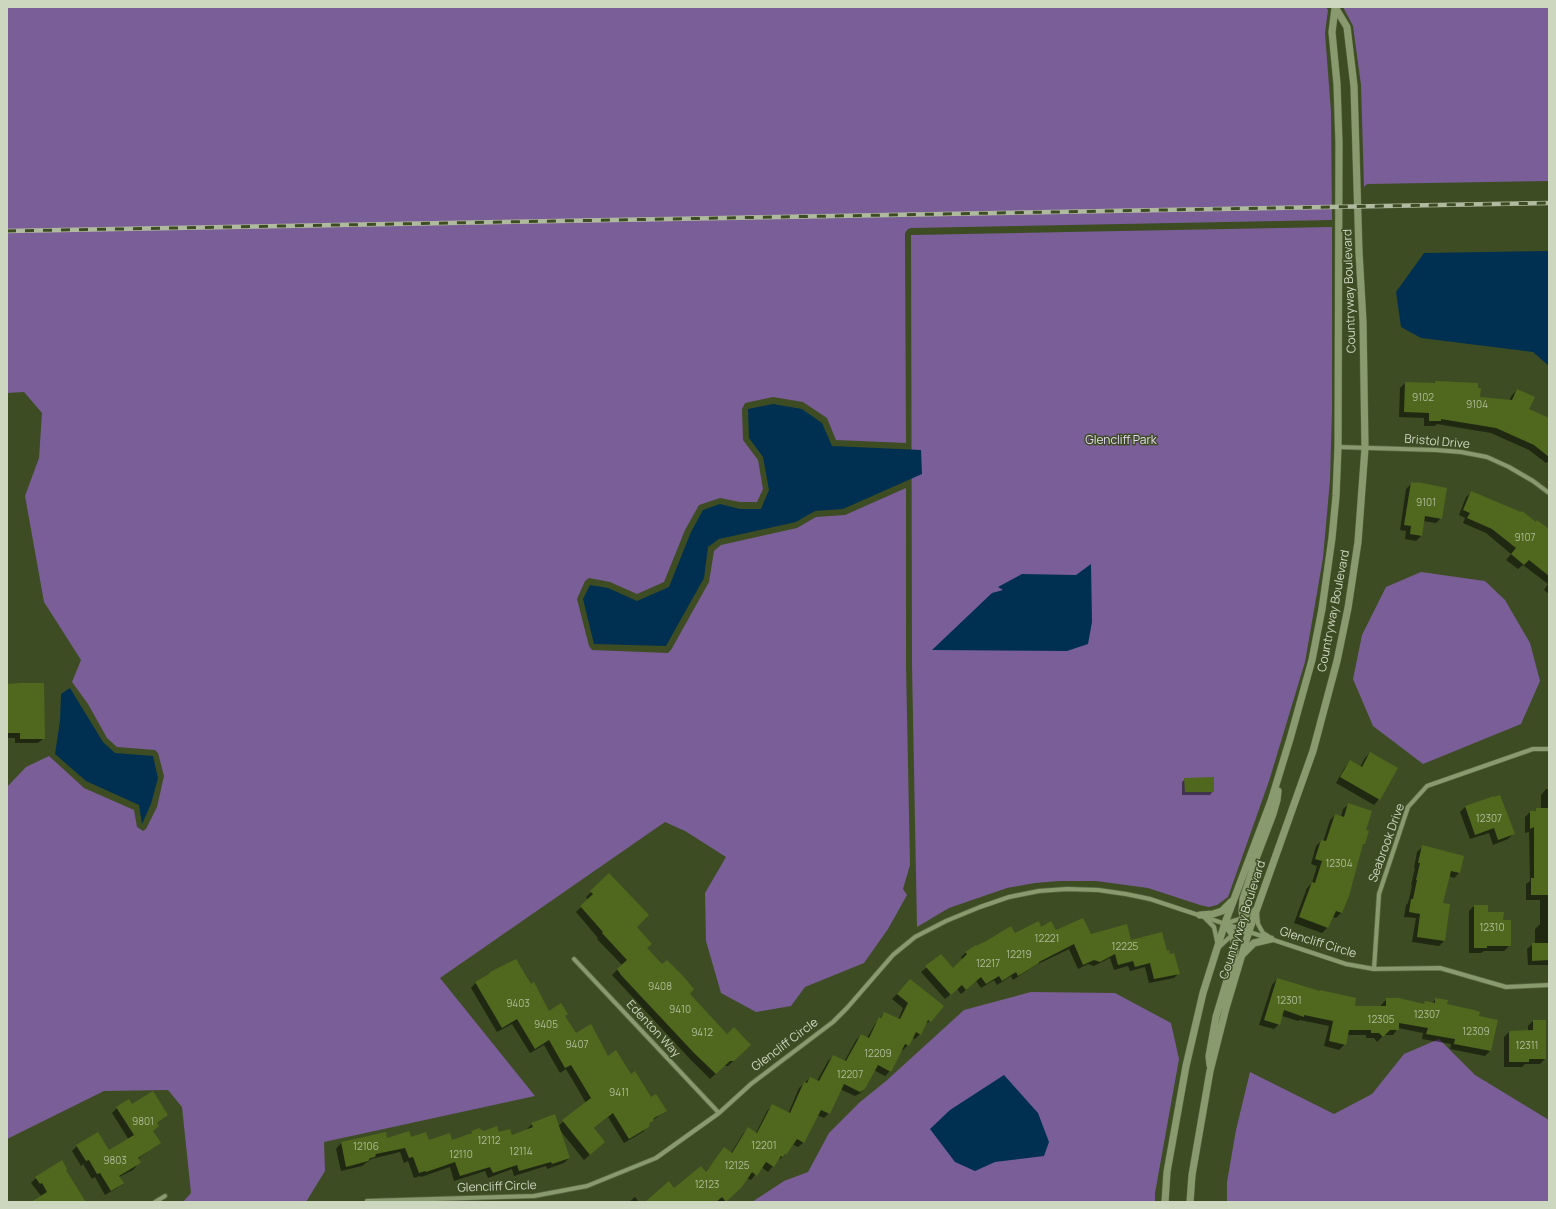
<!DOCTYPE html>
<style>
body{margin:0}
#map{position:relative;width:1556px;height:1209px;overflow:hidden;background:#3d4c23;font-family:Manrope,sans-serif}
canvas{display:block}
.frame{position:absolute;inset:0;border:8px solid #cdd7c0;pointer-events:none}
</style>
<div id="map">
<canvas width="1556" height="1209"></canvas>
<div class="frame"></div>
</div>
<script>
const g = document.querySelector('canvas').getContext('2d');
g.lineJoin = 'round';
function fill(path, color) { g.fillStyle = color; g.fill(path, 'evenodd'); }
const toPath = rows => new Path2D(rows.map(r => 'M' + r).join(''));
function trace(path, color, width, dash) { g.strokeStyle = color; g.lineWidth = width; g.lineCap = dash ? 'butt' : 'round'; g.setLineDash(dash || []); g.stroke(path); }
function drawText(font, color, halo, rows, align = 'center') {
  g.font = font + ' Manrope,sans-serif'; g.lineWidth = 3; g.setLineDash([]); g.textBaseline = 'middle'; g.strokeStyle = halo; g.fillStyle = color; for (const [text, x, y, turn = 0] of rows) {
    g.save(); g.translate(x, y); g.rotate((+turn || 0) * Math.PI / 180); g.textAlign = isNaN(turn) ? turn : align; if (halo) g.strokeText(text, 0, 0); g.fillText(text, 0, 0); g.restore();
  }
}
fill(toPath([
 [7,7,1326,7,1328,10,1325,33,1331,112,1332,220,911,228,908,229,905,233,906,443,836,440,827,418,803,402,773,397,745,403,742,409,743,440,758,460,763,489,757,502,740,502,720,498,699,505,685,530,664,582,637,594,610,582,589,578,585,581,577,599,589,646,592,650,668,653,671,650,709,582,714,551,721,545,797,528,816,517,845,515,906,488,906,665,910,865,903,889,907,895,888,929,864,963,805,987,791,1006,756,1012,721,993,706,941,705,893,726,857,685,831,665,822,440,978,535,1096,324,1142,325,1171,306,1202,183,1202,191,1193,182,1107,168,1090,104,1091,7,1139,7,787,26,767,49,756,84,788,134,810,137,827,143,831,146,829,157,807,164,776,158,753,155,750,117,747,107,738,88,704,72,682,81,660,44,602,25,496,39,458,42,413,24,392,7,393],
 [1343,7,1549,7,1549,181,1367,184,1364,187,1361,85,1353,26],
 [1332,227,1332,410,1330,480,1323,558,1305,662,1269,781,1228,897,1217,905,1209,907,1200,905,1148,888,1096,881,1059,881,1035,883,1007,888,949,908,917,927,912,665,911,235],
 [1421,572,1485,581,1505,600,1530,643,1540,681,1521,724,1423,764,1373,726,1353,679,1362,635,1386,587],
 [1031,992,1115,993,1171,1023,1179,1059,1155,1193,1155,1202,752,1202,784,1181,808,1172,829,1133,860,1102,886,1081,964,1010],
 [1439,1039,1475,1075,1549,1120,1549,1202,1227,1202,1227,1182,1236,1130,1250,1072,1334,1114,1372,1094,1404,1054]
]), '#7a5e97');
fill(toPath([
 [1549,251,1549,366,1533,352,1421,338,1401,327,1396,292,1424,253],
 [773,404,802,409,822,423,832,446,921,450,922,474,843,509,815,511,796,522,719,539,708,547,704,578,666,646,594,644,583,599,590,585,608,588,637,601,669,587,691,532,703,510,720,504,740,509,761,509,769,490,763,457,749,438,748,409],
 [1091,564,1092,622,1088,644,1067,651,932,650,992,593,1003,590,998,587,1022,574,1076,575],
 [70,688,103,742,115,753,153,756,158,778,151,804,142,824,139,805,86,781,55,754,60,721,61,694],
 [1004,1075,1038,1113,1049,1142,1044,1156,995,1162,975,1171,955,1162,930,1129,950,1110]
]), '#003051');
fill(toPath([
 [1435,382,1479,398,1509,401,1512,395,1517,390,1528,410,1549,419,1549,463,1548,462,1546,463,1529,450,1491,433,1437,424,1435,426,1424,426,1424,418,1399,417,1400,388,1405,383,1433,384],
 [1412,483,1441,518,1436,523,1423,521,1421,536,1416,541,1405,539,1406,531,1400,530,1406,489],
 [1472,492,1549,531,1549,594,1544,590,1548,584,1523,565,1518,569,1506,560,1511,554,1486,533,1463,523,1465,518,1459,515,1466,497],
 [7,562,8,562,8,593,7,594],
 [7,684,44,738,38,743,15,743,15,738,7,738],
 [1370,753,1396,768,1379,799,1374,805,1336,783,1345,767,1350,762,1360,767,1365,758],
 [1185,779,1213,791,1210,795,1182,795,1182,782],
 [1546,789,1549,789,1549,965,1528,965,1527,949,1533,944,1535,944,1535,929,1540,924,1540,900,1526,900,1526,884,1530,881,1529,832,1525,833,1525,817,1530,812,1534,812,1537,809,1541,809,1541,795],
 [1493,797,1513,834,1508,839,1493,845,1489,833,1470,839,1460,812,1465,807],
 [1349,804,1365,831,1364,844,1361,846,1341,913,1336,918,1333,917,1327,928,1322,933,1294,923,1307,888,1312,883,1317,866,1311,864,1316,846,1321,841,1323,842,1330,820,1335,815,1341,817,1343,809],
 [1423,846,1459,873,1454,878,1449,876,1442,904,1444,941,1439,946,1412,942,1416,918,1404,917,1406,905,1408,903,1412,886,1411,885,1415,868,1414,868,1417,852],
 [591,892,635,927,646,948,727,1035,750,1045,728,1066,724,1066,710,1079,689,1058,612,975,622,965,597,939,598,938,576,912,588,900,586,897],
 [1474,906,1502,922,1510,945,1504,951,1484,951,1481,953,1469,953,1469,911],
 [1041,928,1131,941,1166,952,1178,974,1174,978,1149,983,1145,967,1130,971,1128,966,1114,970,1110,958,1094,966,1088,964,1078,969,1069,949,1036,965,1013,980,1011,976,997,985,994,980,981,988,976,981,961,994,957,989,945,999,921,972,941,956,953,969,962,960,961,957,966,952,976,947,1015,934],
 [1277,979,1353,1007,1381,1007,1381,1005,1387,999,1423,1005,1425,1003,1431,1004,1436,999,1446,1005,1478,1017,1496,1020,1490,1051,1485,1056,1450,1049,1451,1044,1422,1039,1423,1033,1398,1028,1393,1035,1384,1035,1377,1042,1374,1038,1366,1038,1366,1035,1347,1035,1345,1044,1339,1050,1324,1046,1329,1026,1300,1020,1298,1021,1282,1016,1279,1024,1274,1029,1259,1025,1272,985],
 [910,981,930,1021,924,1025,920,1034,915,1039,912,1038,908,1045,903,1050,901,1050,890,1071,885,1076,874,1070,865,1089,859,1094,855,1096,840,1089,829,1113,824,1118,817,1115,804,1142,798,1147,792,1144,786,1154,776,1162,768,1172,761,1167,751,1180,747,1178,736,1192,725,1202,646,1202,705,1173,724,1149,731,1153,743,1134,748,1129,756,1133,767,1111,772,1106,788,1114,799,1088,810,1078,817,1081,828,1061,833,1056,844,1062,856,1040,861,1035,867,1038,875,1024,884,1013,898,1020,903,1008,892,999],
 [476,982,530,985,549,1012,567,1014,564,1017,576,1035,631,1075,650,1099,665,1111,652,1121,643,1132,624,1143,608,1117,593,1129,598,1147,584,1160,559,1129,569,1158,564,1163,547,1169,546,1166,514,1176,512,1169,488,1178,485,1171,454,1181,450,1167,421,1177,420,1176,414,1178,408,1161,404,1163,400,1152,371,1159,362,1166,341,1171,336,1149,341,1143,385,1133,387,1139,410,1138,428,1142,451,1141,469,1135,472,1132,484,1132,512,1136,527,1130,527,1129,532,1124,558,1126,586,1103,566,1069,560,1073,544,1045,530,1053,512,1024,497,1032,471,988],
 [1533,1021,1545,1059,1540,1064,1525,1064,1522,1067,1504,1067,1504,1037,1509,1032,1528,1031,1528,1026],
 [132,1105,167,1115,156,1124,152,1132,159,1143,138,1159,138,1164,133,1170,119,1177,122,1183,117,1188,105,1195,95,1177,92,1179,83,1164,81,1166,72,1151,77,1146,108,1151,129,1140,112,1113,117,1108],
 [65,1170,86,1202,33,1202,42,1197,31,1183,36,1178],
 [635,1197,639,1202,629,1202]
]), '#0007');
fill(toPath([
 [1435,381,1478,383,1478,388,1481,388,1480,397,1512,400,1517,389,1535,397,1529,409,1549,418,1549,457,1534,445,1496,428,1441,419,1441,421,1429,421,1429,413,1404,412,1405,382,1435,383],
 [1411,482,1417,483,1417,482,1447,488,1442,519,1425,516,1422,536,1410,534,1411,526,1404,525],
 [1471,491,1521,512,1522,511,1536,522,1537,520,1549,529,1549,576,1529,560,1524,565,1511,554,1516,548,1492,529,1467,518,1470,513,1463,510],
 [20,683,44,683,45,739,20,739,20,733,7,733,7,684],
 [1370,752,1398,768,1380,800,1340,777,1350,760,1362,767],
 [1214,777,1214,792,1185,792,1184,778],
 [1500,795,1515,834,1498,840,1494,828,1475,835,1465,806,1494,796,1494,797],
 [1348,803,1372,811,1366,830,1369,831,1365,844,1363,844,1349,896,1342,913,1336,911,1328,928,1299,917,1312,882,1315,883,1322,861,1315,859,1321,840,1326,841,1335,814,1344,817],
 [1536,808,1549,808,1549,895,1531,895,1531,878,1534,878,1534,827,1530,829,1530,811,1536,811],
 [1422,845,1464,856,1460,873,1451,871,1443,903,1450,904,1445,941,1417,937,1420,914,1409,912,1411,899,1413,899,1417,880,1416,880,1420,863,1418,863],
 [609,873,649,915,637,927,652,944,647,948,662,964,667,960,684,977,694,989,690,994,727,1034,734,1027,751,1045,734,1061,730,1061,716,1074,694,1053,621,975,617,969,627,960,602,933,603,932,580,906,593,894,590,891],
 [1474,905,1488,905,1488,912,1504,912,1503,920,1511,920,1511,946,1487,946,1487,948,1474,948],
 [1083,918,1091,934,1127,924,1131,940,1162,932,1167,951,1169,950,1170,954,1174,953,1180,974,1154,979,1150,963,1135,967,1133,961,1118,965,1115,954,1100,962,1094,960,1083,965,1074,944,1039,962,1039,963,1018,976,1016,972,1002,981,999,976,986,984,981,977,966,990,962,985,951,995,925,966,941,954,953,968,967,954,965,952,976,945,977,946,983,942,983,943,1011,926,1015,933,1039,921,1041,927,1051,921,1056,930],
 [1532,943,1549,943,1549,960,1532,961],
 [516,959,531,984,534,982,549,1011,561,1003,568,1014,565,1016,576,1033,591,1024,608,1056,616,1050,631,1074,635,1071,651,1097,656,1094,667,1111,654,1118,653,1121,650,1123,649,1127,629,1139,613,1113,594,1128,605,1142,590,1155,562,1120,591,1098,571,1065,565,1068,549,1040,535,1049,517,1019,502,1028,475,982,489,974,490,972],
 [1277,978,1320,991,1320,990,1356,998,1355,1006,1386,1006,1386,998,1399,998,1424,1004,1425,1001,1435,1003,1435,998,1448,1000,1447,1004,1474,1010,1480,1012,1479,1016,1498,1020,1491,1051,1454,1044,1455,1039,1426,1034,1428,1028,1399,1023,1399,1030,1390,1030,1383,1037,1379,1033,1371,1033,1371,1030,1349,1030,1346,1045,1329,1041,1333,1021,1304,1015,1304,1017,1284,1010,1280,1025,1264,1020],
 [910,979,944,1006,931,1022,928,1020,921,1035,916,1032,909,1046,905,1044,891,1072,878,1065,865,1089,860,1092,844,1084,830,1114,821,1110,804,1143,797,1139,786,1155,785,1154,783,1157,781,1156,774,1167,766,1162,757,1176,752,1172,742,1187,726,1202,722,1197,716,1202,645,1202,669,1181,674,1188,701,1166,706,1172,724,1147,732,1153,748,1127,757,1133,772,1104,790,1113,804,1082,807,1083,810,1077,819,1081,833,1055,846,1061,861,1034,869,1038,879,1017,881,1018,884,1012,900,1019,908,1003,897,994],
 [1533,1020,1546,1020,1546,1059,1529,1059,1529,1062,1509,1062,1509,1031,1533,1030],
 [153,1091,168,1115,157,1123,159,1126,153,1131,161,1143,138,1158,141,1162,139,1164,119,1176,124,1183,111,1191,100,1173,97,1174,89,1160,86,1161,76,1145,98,1132,109,1150,134,1135,116,1107,129,1099,132,1104],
 [555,1114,570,1158,552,1164,551,1162,519,1171,517,1165,493,1173,490,1167,460,1176,455,1162,426,1172,425,1171,419,1173,413,1157,409,1158,405,1148,376,1154,375,1157,370,1158,368,1161,346,1167,341,1142,386,1132,387,1138,409,1131,411,1137,426,1132,429,1140,450,1133,452,1140,472,1133,471,1131,479,1128,484,1131,497,1126,499,1132,510,1129,512,1135,533,1127,531,1123],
 [62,1160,67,1169,66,1170,86,1202,31,1202,47,1192,42,1183,40,1184,35,1177]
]), '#50681e');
const minor = toPath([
 [1338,447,1436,450,1461,452,1487,457,1509,467,1533,481,1549,493],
 [1257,913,1258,924,1263,933,1268,936],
 [1205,918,1214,927,1217,941],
 [1226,923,1244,918,1255,909],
 [1218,948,1231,936,1246,931],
 [574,959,719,1113],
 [1374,969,1379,894,1408,807,1427,786,1533,749,1549,749],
 [367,1201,534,1196,587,1186,656,1158,719,1113,751,1084,833,1022,847,1008,893,955,915,937,946,921,980,907,1009,897,1039,891,1067,889,1098,890,1126,894,1150,899,1346,964,1374,969,1440,968,1506,987,1549,985],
 [155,1202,165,1196]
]);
const tertiary = toPath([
 [1200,915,1213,914,1222,911,1231,902],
 [1249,931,1244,921,1242,911,1243,899,1257,856,1273,814,1277,800,1278,791],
 [1243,954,1254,943,1271,939],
 [1210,1065,1209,1056,1216,1017,1234,957,1235,948,1233,935,1225,923],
 [1165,1202,1167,1172,1186,1066,1203,993,1225,923,1271,801,1290,739,1312,660,1322,609,1332,538,1336,496,1338,447,1339,143,1337,84,1332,32,1335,8],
 [1190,1202,1192,1175,1210,1071,1226,1008,1249,931,1313,751,1337,661,1348,608,1358,542,1365,448,1363,322,1359,252,1354,86,1347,27,1335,7]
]);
trace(minor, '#5a6742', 5.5);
trace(tertiary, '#5a6742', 8);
trace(minor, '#899a6e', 4);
trace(tertiary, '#899a6e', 7);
const rail = toPath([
 [7,231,1549,203]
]);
trace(rail, '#afba9f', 4.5);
trace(rail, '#3d4c23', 3, [9]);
drawText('10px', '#aebb98', null, [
 ["9102",1423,398],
 ["9104",1477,405],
 ["9101",1426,503],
 ["9107",1525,538],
 ["12307",1489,819],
 ["12304",1339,864],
 ["12310",1492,928],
 ["12221",1047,939],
 ["12225",1125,947],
 ["12219",1019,955],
 ["12217",988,964],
 ["9408",660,987],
 ["12301",1289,1001],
 ["9403",518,1004],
 ["9410",680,1010],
 ["12307",1427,1015],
 ["12305",1381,1020],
 ["9405",546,1025],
 ["12309",1476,1032],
 ["9412",702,1033],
 ["9407",577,1045],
 ["12311",1527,1046],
 ["12209",878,1054],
 ["12207",850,1075],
 ["9411",619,1093],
 ["9801",143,1122],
 ["12112",489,1141],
 ["12201",764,1146],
 ["12106",366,1147],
 ["12114",521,1152],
 ["12110",461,1155],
 ["9803",115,1161],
 ["12125",737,1166],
 ["12123",707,1185]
]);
drawText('12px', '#cdd7c0', '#3d4c23', [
 ["Countryway Boulevard",1350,291,-92],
 ["Bristol Drive",1437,442,5],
 ["Countryway Boulevard",1334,611,-79],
 ["Seabrook Drive",1387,843,-70],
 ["Countryway Boulevard",1243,920,-72],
 ["Glencliff Circle",1318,943,17],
 ["Edenton Way",653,1029,47],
 ["Glencliff Circle",785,1045,-37],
 ["Glencliff Circle",497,1187,-2]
]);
drawText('12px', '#e4daf1', '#3d4c23', [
 ["Glencliff Park",1121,441]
]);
</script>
